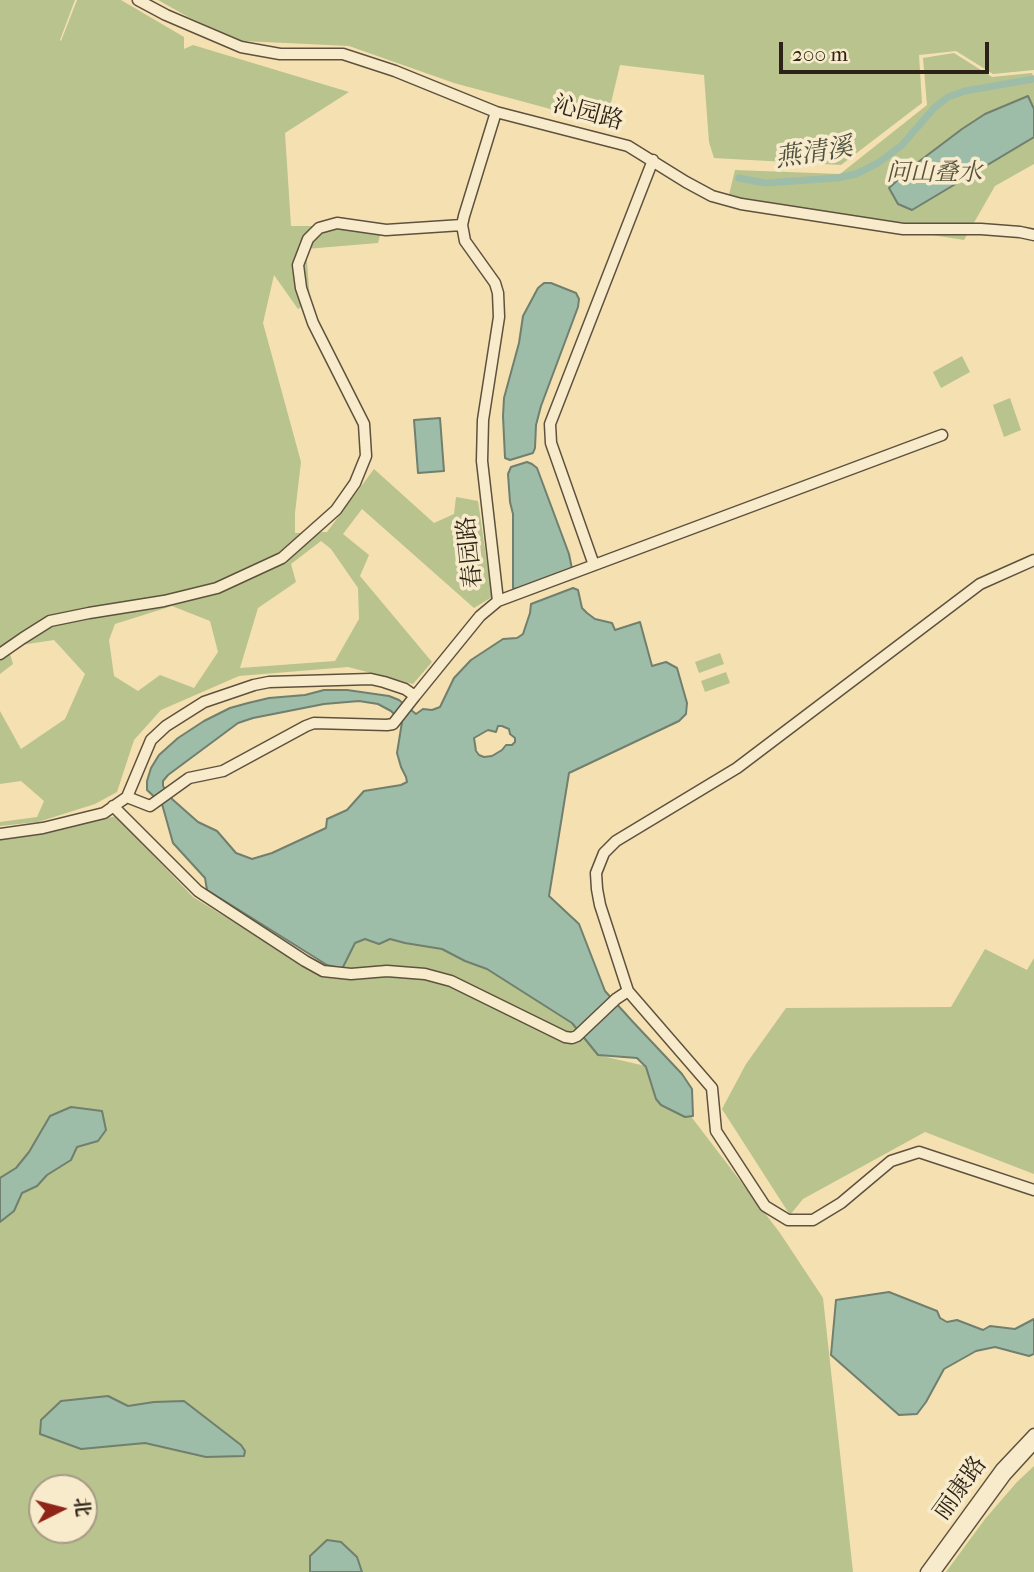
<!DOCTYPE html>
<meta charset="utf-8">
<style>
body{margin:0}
#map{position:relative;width:1034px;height:1572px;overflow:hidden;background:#f5e0b1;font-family:"IM FELL French Canon","Noto Serif SC",serif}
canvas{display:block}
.north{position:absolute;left:28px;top:1474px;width:70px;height:70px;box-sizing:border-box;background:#f8ebcc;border:2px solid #a69b84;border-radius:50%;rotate:84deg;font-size:19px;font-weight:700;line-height:28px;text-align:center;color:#2c2217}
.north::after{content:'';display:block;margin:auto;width:24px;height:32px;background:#8f2418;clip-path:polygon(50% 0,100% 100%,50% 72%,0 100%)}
.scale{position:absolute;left:779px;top:42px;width:210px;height:32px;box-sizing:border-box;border:4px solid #2c2217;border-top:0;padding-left:9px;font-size:21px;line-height:24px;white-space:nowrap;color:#2c2217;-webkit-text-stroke:5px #f8ebcc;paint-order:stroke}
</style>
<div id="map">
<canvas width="1034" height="1572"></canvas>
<div class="north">北</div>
<div class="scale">200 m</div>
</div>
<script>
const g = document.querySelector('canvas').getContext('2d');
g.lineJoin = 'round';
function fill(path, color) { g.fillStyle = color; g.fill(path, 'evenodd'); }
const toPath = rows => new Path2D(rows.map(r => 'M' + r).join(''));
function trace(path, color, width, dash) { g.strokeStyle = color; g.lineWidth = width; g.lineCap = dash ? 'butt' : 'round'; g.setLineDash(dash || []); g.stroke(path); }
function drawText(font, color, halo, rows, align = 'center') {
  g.font = font + ' "IM FELL French Canon","Noto Serif SC",serif'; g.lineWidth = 7; g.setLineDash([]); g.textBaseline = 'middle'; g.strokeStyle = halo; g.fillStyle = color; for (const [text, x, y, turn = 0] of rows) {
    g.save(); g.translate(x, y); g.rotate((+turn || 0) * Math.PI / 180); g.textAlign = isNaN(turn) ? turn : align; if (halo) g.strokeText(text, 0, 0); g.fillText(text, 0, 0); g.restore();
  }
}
fill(toPath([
 [0,0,75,0,60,40,61,41,77,0,121,0,184,37,184,49,193,45,349,92,285,133,291,226,313,226,335,220,383,224,378,243,306,249,310,301,298,309,274,275,263,323,301,462,295,513,295,533,327,532,374,469,434,523,454,514,456,497,478,501,492,597,474,608,362,509,343,534,369,555,360,576,432,662,413,684,348,667,239,676,161,710,134,740,117,792,95,804,38,822,0,826,0,822,37,817,44,801,21,781,0,784,0,711,21,749,65,719,85,674,54,640,21,645,10,654,13,664,0,674],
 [321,541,331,549,358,588,359,619,335,661,240,668,258,608,296,582,291,564],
 [172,606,210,621,218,652,194,688,160,675,138,691,114,676,109,640,115,624],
 [158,0,1034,0,1034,70,993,74,956,51,919,55,922,103,841,165,732,159,714,158,709,142,704,75,620,65,606,124,454,83,349,46,243,41,190,18],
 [954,53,992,77,1032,73,1034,78,1034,164,995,186,964,240,727,203,735,170,840,174,927,105,923,58],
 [962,356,970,372,941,388,933,372],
 [1010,398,1021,430,1004,437,993,405],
 [720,653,724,664,699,673,695,662],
 [726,672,730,683,705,692,701,681],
 [116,816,193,897,323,977,337,979,355,943,365,939,379,944,390,938,405,943,442,949,465,961,487,969,572,1023,598,1055,654,1068,780,1233,823,1298,853,1572,0,1572,0,839,43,833],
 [42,1488,84,1488,84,1530,42,1530],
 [985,949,1027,970,1034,958,1034,1174,925,1132,803,1199,790,1215,722,1109,746,1064,786,1008,951,1007],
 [1034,1466,1034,1572,946,1572,985,1519,1017,1482]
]), '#b8c38e');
const water = toPath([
 [1028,96,1034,109,1034,137,912,210,898,204,889,188,913,166,962,129,985,114,1028,96],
 [544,283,551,283,576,293,579,299,578,307,541,406,536,425,535,448,533,453,510,460,505,458,503,416,504,398,519,343,523,316,538,288,544,283],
 [440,418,444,471,418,473,414,420,440,418],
 [527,462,532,464,537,468,569,554,572,569,523,592,513,588,513,514,510,502,508,474,511,467,527,462],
 [573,588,578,590,582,608,587,613,595,619,612,623,615,630,640,622,652,666,666,662,677,668,687,703,686,714,679,721,569,773,549,896,579,924,605,991,633,1022,682,1074,692,1089,693,1116,685,1117,661,1105,656,1099,646,1067,637,1058,598,1055,572,1023,487,969,465,961,442,949,405,943,390,939,379,944,365,939,355,943,342,969,327,965,207,890,205,878,173,843,162,804,147,790,147,781,151,768,159,755,178,738,204,721,230,708,248,703,269,698,305,695,324,690,347,690,389,696,399,700,416,714,423,709,432,710,440,707,454,678,471,660,503,639,517,638,523,634,530,613,531,604,573,588],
 [359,701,378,704,391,711,402,722,397,753,401,767,406,777,407,782,401,785,364,791,347,810,327,819,326,828,272,853,252,859,236,853,217,831,198,822,172,799,163,786,163,781,168,775,238,723,253,718,324,704,359,701],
 [498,726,502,726,509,729,510,734,515,738,515,742,512,745,506,745,502,750,492,756,484,757,479,755,476,751,474,738,488,730,496,732,498,726],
 [71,1107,102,1111,106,1130,98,1141,77,1147,71,1160,47,1175,37,1186,22,1193,14,1211,0,1222,0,1178,16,1168,29,1152,50,1116,71,1107],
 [889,1292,937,1311,940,1318,947,1322,957,1320,983,1330,990,1326,1015,1329,1034,1319,1034,1354,1029,1356,995,1347,976,1351,944,1369,926,1402,917,1414,899,1415,831,1355,836,1300,889,1292],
 [108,1396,128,1406,154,1402,184,1401,241,1445,245,1451,244,1456,206,1457,145,1443,81,1449,40,1434,41,1420,61,1401,108,1396],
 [327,1540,341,1542,357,1557,362,1572,310,1572,310,1556,327,1540]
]);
fill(water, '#9dbda8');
trace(water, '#707f6e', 2);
trace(toPath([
 [739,178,765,183,837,178,856,174,878,163,902,145,934,108,948,97,965,91,1034,79]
]), '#9dbda8', 7);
const minor = toPath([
 [138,0,166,15,241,47,280,54,343,54,395,71,496,112,628,146,686,182,712,196,741,204,903,229,981,229,1020,232,1034,235],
 [594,565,551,443,550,424,653,160],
 [498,601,942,435],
 [0,654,23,638,50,621,89,613,164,601,217,588,282,558,336,510,355,483,366,456,364,424,313,323,301,288,298,265,308,239,319,228,337,223,386,230,462,225],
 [127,797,150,806,189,778,223,771,306,726,314,723,387,725,393,724,415,696],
 [113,806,198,891,305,961,323,971,351,974,387,971,425,974,451,981,565,1037,572,1038,577,1036,616,999,628,991,600,905,597,889,596,873,604,853,616,841,737,768,980,584,1034,560],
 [0,834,43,828,104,813,127,797,151,740,166,726,204,702,254,685,269,682,371,679,384,682,405,689,415,696,480,616,498,601,482,461,483,420,499,317,498,293,495,283,465,241,462,225,464,216,496,112],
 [628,991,712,1088,716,1131,765,1206,788,1220,813,1220,841,1203,891,1161,919,1152,1034,1190],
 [926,1572,1001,1469,1034,1434],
 [935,1572,1005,1476,1034,1444]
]);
trace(minor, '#5e523e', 13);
trace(minor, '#f8ebcc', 10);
drawText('24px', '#2c2217', '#f8ebcc', [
 ["沁园路",588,114,15],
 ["春园路",471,552,-96],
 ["丽康路",961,1489,-54]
]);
drawText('italic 24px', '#56523b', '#f8ebcc', [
 ["问山叠水",934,174]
]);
drawText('italic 26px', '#4e5042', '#f8ebcc', [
 ["燕清溪",814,154,-9]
]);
</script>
